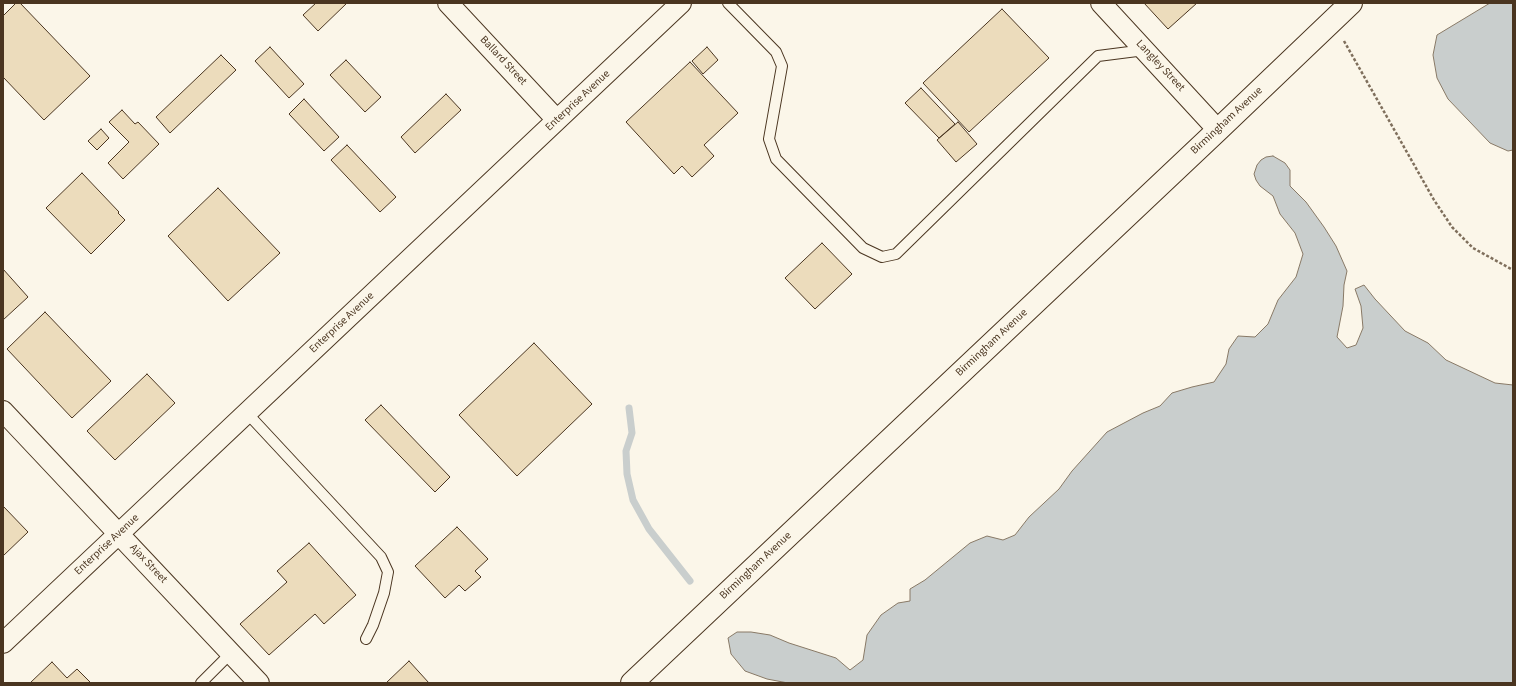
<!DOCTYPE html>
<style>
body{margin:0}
#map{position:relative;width:1516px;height:686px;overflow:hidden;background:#fbf6e9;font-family:"Source Sans 3",sans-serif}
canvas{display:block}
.frame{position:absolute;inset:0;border:4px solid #4a3520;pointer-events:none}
</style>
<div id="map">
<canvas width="1516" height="686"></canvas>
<div class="frame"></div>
</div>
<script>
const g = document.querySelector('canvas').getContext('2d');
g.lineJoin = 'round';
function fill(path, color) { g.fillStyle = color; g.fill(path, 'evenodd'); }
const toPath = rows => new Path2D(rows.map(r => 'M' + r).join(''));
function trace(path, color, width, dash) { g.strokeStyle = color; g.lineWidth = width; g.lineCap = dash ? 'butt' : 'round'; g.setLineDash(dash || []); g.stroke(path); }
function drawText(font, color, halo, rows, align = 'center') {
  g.font = font + ' "Source Sans 3",sans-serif'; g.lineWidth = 3; g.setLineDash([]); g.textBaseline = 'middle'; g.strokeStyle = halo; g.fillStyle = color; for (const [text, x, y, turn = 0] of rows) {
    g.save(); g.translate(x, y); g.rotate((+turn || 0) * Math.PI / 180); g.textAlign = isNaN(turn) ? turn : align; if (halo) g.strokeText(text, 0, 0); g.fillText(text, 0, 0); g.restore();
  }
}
const water = toPath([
 [1490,3,1513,3,1513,150,1508,151,1490,143,1448,99,1437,78,1433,55,1437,35,1490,3],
 [1273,156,1285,163,1290,170,1290,186,1306,202,1324,227,1336,246,1347,271,1344,285,1343,306,1337,337,1347,348,1356,345,1363,328,1361,306,1355,289,1364,285,1375,299,1405,331,1428,343,1446,360,1495,383,1513,385,1513,683,788,683,767,679,745,671,731,654,728,638,737,632,751,632,770,635,789,643,836,658,850,670,863,660,867,635,881,615,898,603,910,601,910,589,925,580,970,543,987,536,1003,540,1015,535,1029,517,1059,489,1072,471,1107,432,1143,413,1160,406,1172,393,1192,387,1214,382,1226,364,1229,349,1238,336,1255,337,1268,324,1278,300,1296,277,1303,254,1295,233,1280,214,1273,196,1260,186,1256,180,1254,174,1257,165,1261,160,1266,157,1273,156]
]);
fill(water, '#c9cecd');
trace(water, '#887966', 1);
trace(toPath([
 [629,408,632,433,626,451,627,474,633,500,649,529,690,581]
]), '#c9cecd', 7);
const building = toPath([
 [16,3,20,3,90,76,44,120,3,77,3,16,16,3],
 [316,3,347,3,318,31,303,15,316,3],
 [1144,3,1197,3,1168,29,1144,3],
 [1002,9,1049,58,969,132,923,83,1002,9],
 [270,47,304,84,289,98,255,61,270,47],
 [707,47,718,60,703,74,692,61,707,47],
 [221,55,236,70,170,133,156,117,221,55],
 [346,60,381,97,365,112,330,75,346,60],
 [690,62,738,113,704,145,714,156,692,177,682,166,674,174,626,122,690,62],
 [921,88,955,124,939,138,905,103,921,88],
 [446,94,461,110,415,153,401,137,446,94],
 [304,99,339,137,324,151,289,114,304,99],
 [122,110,135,124,138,122,159,144,123,179,108,163,129,142,109,122,122,110],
 [958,122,977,144,956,162,937,140,958,122],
 [101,129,109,138,97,150,88,141,101,129],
 [347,145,396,197,380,212,331,160,347,145],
 [82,173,119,212,118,213,125,220,91,254,46,208,82,173],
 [218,188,280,253,228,301,168,236,218,188],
 [822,243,852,274,815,309,785,278,822,243],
 [3,269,28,297,3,320,3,269],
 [45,312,111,381,72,418,7,349,45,312],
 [534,343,592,404,517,476,459,415,534,343],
 [147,374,175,403,115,460,87,431,147,374],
 [381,405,450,477,435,492,365,420,381,405],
 [3,506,28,532,3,556,3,506],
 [457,527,488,559,475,571,481,577,465,591,459,585,445,598,415,566,457,527],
 [309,543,356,595,324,624,315,614,269,655,240,624,287,582,277,571,309,543],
 [409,661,429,683,386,683,409,661],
 [52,662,67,678,77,669,91,683,30,683,52,662]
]);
fill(building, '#ecdcbc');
trace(building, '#4a3520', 1);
const lane = toPath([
 [728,3,776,52,782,66,769,139,776,159,863,248,882,257,896,254,1098,56,1145,50],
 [247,413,381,557,388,572,384,593,373,625,366,639],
 [201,683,231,653]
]);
const street = toPath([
 [448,3,557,120],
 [1101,3,1218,130],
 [3,411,259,683],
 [3,643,681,3]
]);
const secondary = toPath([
 [632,683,1218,130,1351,3]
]);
trace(lane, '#4a3520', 12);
trace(street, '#4a3520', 22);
trace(secondary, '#4a3520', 24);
trace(toPath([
 [1344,41,1434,200,1452,227,1473,248,1513,270]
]), '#7f6f5c', 2.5, [3, 2]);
trace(lane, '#fbf6e9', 10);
trace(street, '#fbf6e9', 20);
trace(secondary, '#fbf6e9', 22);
drawText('11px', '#4a3520', '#fbf6e9', [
 ["Ballard Street",503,61,47],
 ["Langley Street",1160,66,47],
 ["Enterprise Avenue",578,101,-43],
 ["Birmingham Avenue",1227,121,-43],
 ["Enterprise Avenue",342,323,-43],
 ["Birmingham Avenue",992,343,-43],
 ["Enterprise Avenue",107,545,-43],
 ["Ajax Street",148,564,47],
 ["Birmingham Avenue",756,566,-43]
]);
</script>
